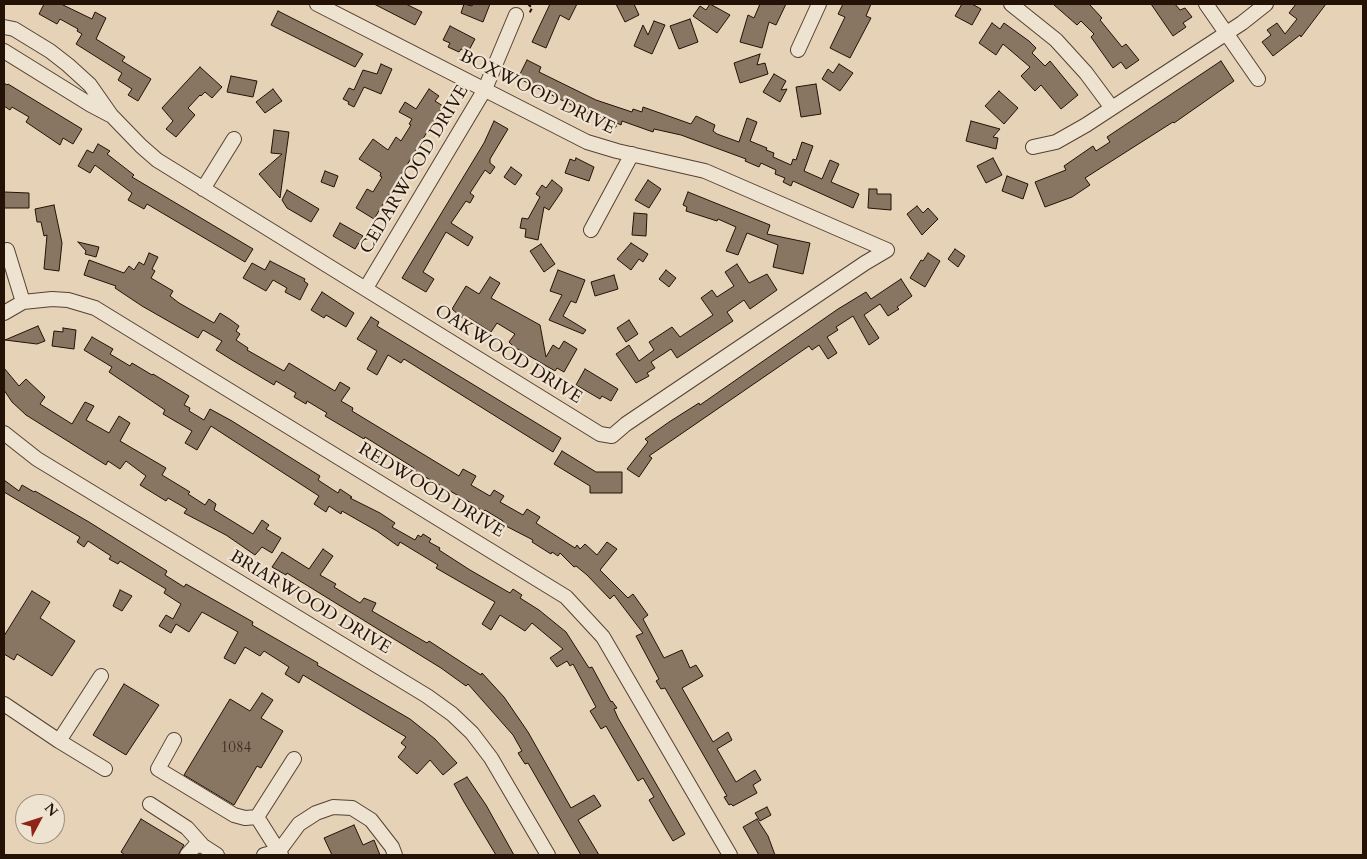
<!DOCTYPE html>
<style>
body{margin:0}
#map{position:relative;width:1367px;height:859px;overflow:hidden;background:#e5d2b7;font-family:Cardo,serif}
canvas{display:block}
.frame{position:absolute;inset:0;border:5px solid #241207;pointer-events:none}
.north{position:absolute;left:15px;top:794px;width:50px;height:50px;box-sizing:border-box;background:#eee2d0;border:1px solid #9d8f80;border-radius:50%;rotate:50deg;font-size:14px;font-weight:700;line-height:20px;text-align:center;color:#241207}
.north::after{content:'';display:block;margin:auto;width:18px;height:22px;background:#8f2418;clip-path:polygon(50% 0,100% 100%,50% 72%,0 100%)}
</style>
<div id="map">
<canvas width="1367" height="859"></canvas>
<div class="frame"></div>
<div class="north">N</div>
</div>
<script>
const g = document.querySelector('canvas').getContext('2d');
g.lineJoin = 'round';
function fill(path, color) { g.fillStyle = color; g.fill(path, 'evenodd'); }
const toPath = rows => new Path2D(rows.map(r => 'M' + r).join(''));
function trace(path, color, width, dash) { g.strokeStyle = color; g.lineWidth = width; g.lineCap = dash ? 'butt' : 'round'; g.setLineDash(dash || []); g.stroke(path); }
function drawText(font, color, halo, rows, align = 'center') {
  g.font = font + ' Cardo,serif'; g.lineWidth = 4.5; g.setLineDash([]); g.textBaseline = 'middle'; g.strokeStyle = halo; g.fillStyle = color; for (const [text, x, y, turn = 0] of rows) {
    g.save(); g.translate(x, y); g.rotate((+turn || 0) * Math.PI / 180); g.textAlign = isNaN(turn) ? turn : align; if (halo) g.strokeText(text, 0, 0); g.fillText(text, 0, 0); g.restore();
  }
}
const building = toPath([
 [44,4,61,4,92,19,95,12,106,18,96,39,125,57,122,61,151,79,138,101,128,95,132,89,118,80,122,73,76,44,82,34,77,31,78,29,60,19,57,24,39,14,44,4],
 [374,4,406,4,422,12,415,25,374,4],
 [464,4,472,6,473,4,490,4,483,22,461,13,464,4],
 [550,4,577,4,569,20,560,15,546,48,532,42,550,4],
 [616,4,634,4,639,15,625,22,616,4],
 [710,4,730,15,717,33,693,16,700,6,706,10,710,4],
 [760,4,786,4,776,25,769,22,762,48,740,42,748,15,754,18,760,4],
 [843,4,871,4,866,16,871,18,850,58,830,48,845,17,838,14,843,4],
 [962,4,972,4,981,9,972,25,955,16,962,4],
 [1053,4,1089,4,1102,18,1100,20,1122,47,1126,44,1139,60,1126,69,1121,62,1113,68,1091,37,1094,34,1081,21,1077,25,1053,4],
 [1151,4,1175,4,1180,10,1185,8,1192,17,1183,23,1186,27,1173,36,1151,4],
 [1296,4,1326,4,1301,37,1300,35,1273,56,1262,42,1271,35,1267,30,1277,23,1285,34,1297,19,1289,13,1296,4],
 [278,11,363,54,355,67,271,25,278,11],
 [690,19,698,42,679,49,670,26,690,19],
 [654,21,665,25,652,54,634,46,643,25,648,35,654,21],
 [992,23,1000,29,1004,23,1029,41,1036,48,1032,53,1045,66,1050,61,1078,95,1061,109,1041,85,1035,91,1021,76,1030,67,1003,44,996,55,979,43,992,23],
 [450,26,475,39,468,52,461,49,459,52,448,47,450,43,443,40,450,26],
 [760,54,757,65,765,63,768,74,740,83,734,63,760,54],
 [527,60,541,67,539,72,596,100,632,112,633,109,642,112,643,107,691,124,696,116,715,125,713,131,717,134,739,142,747,118,757,122,750,141,767,148,766,150,774,153,773,157,791,165,793,159,796,160,802,142,813,146,804,171,822,179,830,160,839,164,831,182,859,194,853,208,793,181,791,186,783,182,785,178,775,174,776,170,761,163,759,167,745,161,746,159,681,135,654,129,653,132,622,121,621,125,617,123,616,127,605,124,607,119,587,113,518,78,527,60],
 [1221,61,1234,81,1174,123,1173,122,1085,178,1090,185,1072,197,1045,207,1035,182,1066,170,1064,166,1093,146,1096,151,1110,142,1107,137,1221,61],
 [381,64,392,69,381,94,364,87,354,107,348,104,349,102,343,99,349,88,354,90,363,70,377,74,381,64],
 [839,64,853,73,840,91,822,79,828,69,833,73,839,64],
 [200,67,222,87,212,98,205,92,201,96,200,95,188,108,195,115,176,137,166,129,173,121,162,108,200,67],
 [774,74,786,81,781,90,787,89,780,102,763,92,774,74],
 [231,76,257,81,253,97,227,92,231,76],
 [4,83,7,85,8,84,82,129,73,144,63,138,60,145,26,122,29,117,12,107,10,110,4,106,4,83],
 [816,84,821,114,801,117,796,87,816,84],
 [273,89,282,101,265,113,256,102,273,89],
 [429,89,439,96,435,101,443,106,374,219,356,208,367,189,373,192,382,177,380,176,381,173,359,159,373,139,388,150,396,137,401,141,411,125,409,124,412,119,399,112,405,102,416,109,429,89],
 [999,91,1018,108,1004,124,985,106,999,91],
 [494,121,508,129,490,159,490,163,495,167,490,174,485,170,470,193,474,196,470,203,466,201,451,223,473,237,468,246,446,232,423,272,434,279,426,292,402,278,484,143,494,121],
 [971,121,1000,129,993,137,998,138,996,149,966,141,971,121],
 [274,130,289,132,280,198,259,174,282,154,271,153,274,130],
 [98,144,110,151,107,154,134,175,132,177,253,249,245,262,147,204,144,209,128,200,132,193,95,165,90,173,78,166,87,150,93,153,98,144],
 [576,158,594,167,589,181,565,173,570,159,575,161,576,158],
 [993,158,1002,175,986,183,977,166,993,158],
 [511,167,522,175,515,185,504,177,511,167],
 [325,171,338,176,334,187,321,182,325,171],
 [1007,176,1028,184,1023,199,1002,191,1007,176],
 [552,180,562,188,562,191,549,210,544,207,538,240,525,237,526,229,520,228,522,218,528,219,540,197,536,194,542,185,546,188,552,180],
 [648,180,661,189,649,208,635,200,648,180],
 [869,189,877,189,877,194,891,194,891,210,868,208,869,189],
 [287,190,319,209,311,222,287,208,282,200,287,190],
 [4,192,29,193,29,208,4,208,4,192],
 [688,192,770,225,767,234,810,243,803,274,773,267,778,245,747,233,738,255,726,251,736,227,718,219,717,221,686,211,687,207,683,205,688,192],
 [54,205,62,243,59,271,44,269,47,235,44,236,41,222,37,222,35,209,54,205],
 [917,206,923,213,928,208,938,219,922,235,907,214,917,206],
 [634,213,647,214,646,236,632,235,634,213],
 [340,223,363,236,355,249,333,236,340,223],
 [78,242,99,247,96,257,85,254,86,251,78,242],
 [631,243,648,254,643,262,639,259,631,270,617,259,631,243],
 [541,244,555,264,544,272,530,251,541,244],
 [955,249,965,256,958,267,948,259,955,249],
 [149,253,158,257,152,269,155,271,151,278,173,291,170,296,179,303,214,323,220,313,231,320,239,326,236,331,240,334,236,340,248,348,247,350,284,371,289,363,335,391,340,382,350,388,341,401,353,408,352,411,459,476,463,469,476,476,471,485,490,496,494,490,504,496,500,502,523,515,527,509,540,517,536,523,575,548,577,545,580,549,585,544,597,555,607,542,617,549,600,570,628,598,633,594,648,615,643,619,664,658,682,650,690,668,696,665,703,676,682,688,713,742,728,732,732,740,717,749,736,782,755,770,761,780,753,785,757,793,733,806,731,804,729,805,724,797,727,796,665,688,661,689,656,681,659,679,636,636,643,633,614,595,610,599,587,575,576,566,574,567,560,553,558,556,552,552,551,554,532,542,533,540,502,524,503,521,485,510,483,512,473,504,413,470,414,468,365,437,364,439,325,416,327,413,307,401,306,404,294,397,296,393,276,381,274,385,232,360,216,350,222,341,203,330,198,338,142,306,115,288,116,286,84,275,89,260,124,273,129,266,134,270,139,262,144,265,149,253],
 [928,253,940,261,925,287,910,278,921,260,923,261,928,253],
 [270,261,305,279,304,281,308,284,300,300,285,292,287,288,273,280,266,291,243,278,252,263,265,270,270,261],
 [737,264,749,283,767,274,777,290,750,309,744,300,727,312,733,321,677,358,671,349,651,362,655,368,647,373,649,376,636,383,616,354,629,345,639,361,654,350,649,342,672,327,680,337,713,315,701,298,712,290,717,297,734,286,725,272,737,264],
 [558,270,585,280,576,303,571,301,563,316,586,330,583,334,549,320,562,295,550,291,558,270],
 [666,270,676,278,669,287,659,279,666,270],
 [614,275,618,289,595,296,591,282,614,275],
 [490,277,500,283,491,298,540,325,546,357,553,345,559,349,564,341,577,349,564,372,557,368,555,371,514,347,509,342,515,334,497,323,491,332,469,318,467,322,452,309,466,286,479,294,490,277],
 [901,279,912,296,897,307,899,309,888,316,880,304,864,315,879,338,869,345,853,316,836,327,838,330,827,337,837,353,828,359,819,345,812,350,809,346,649,456,652,458,639,477,627,469,648,442,645,439,669,422,699,403,700,405,838,309,866,292,871,299,901,279],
 [322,292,354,313,346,327,326,315,324,318,311,310,322,292],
 [371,317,379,322,377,326,561,438,553,452,404,359,401,363,388,355,377,375,367,369,377,351,357,339,371,317],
 [629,320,638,334,626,342,617,328,629,320],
 [38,326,45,341,37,344,5,340,38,326],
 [63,328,76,330,74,349,52,346,54,331,63,332,63,328],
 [92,337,113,349,110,354,130,366,132,363,152,375,153,374,189,396,184,405,190,408,189,411,204,420,210,409,232,421,320,476,318,480,338,493,340,489,352,497,350,498,380,513,395,523,392,527,415,540,418,535,421,537,423,534,431,539,429,542,440,548,439,550,470,570,510,593,513,589,522,595,520,598,539,610,566,632,589,668,592,667,611,702,612,701,617,708,614,709,618,718,685,834,673,841,667,831,649,800,654,797,643,778,638,781,606,726,601,729,590,711,596,707,573,664,570,666,567,661,557,667,550,658,563,649,532,623,525,631,500,615,491,630,482,624,495,602,436,568,438,565,400,542,398,546,377,531,342,511,341,514,329,506,326,512,314,504,319,496,211,426,197,450,185,443,192,431,163,414,165,410,109,372,112,367,84,350,92,337],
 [4,368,19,386,26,379,45,397,40,404,72,424,85,402,94,406,86,420,109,433,119,416,130,423,120,441,166,468,162,475,190,492,188,494,205,505,209,499,216,504,214,510,253,534,262,520,269,525,266,529,281,538,272,553,262,547,255,555,226,535,184,513,187,509,168,498,166,501,140,485,146,476,126,461,120,469,108,461,106,465,26,415,12,402,4,390,4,368],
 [585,369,618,389,611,401,602,396,600,399,576,385,585,369],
 [562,451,596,472,622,472,622,493,590,493,590,486,554,464,562,451],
 [4,480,19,491,22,485,34,492,35,491,89,522,167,571,165,575,184,587,186,584,253,622,252,625,318,663,317,665,410,719,435,739,457,763,443,775,430,760,417,774,398,757,406,747,401,743,406,737,303,675,299,683,285,674,289,667,264,651,260,656,245,647,235,664,224,658,238,632,202,612,189,632,176,624,171,633,159,626,166,615,173,619,181,604,164,593,166,589,120,561,118,564,109,559,111,556,88,541,84,547,77,542,80,537,4,492,4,480],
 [323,549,333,556,320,575,336,584,334,587,360,603,364,598,376,603,372,611,427,643,429,641,481,675,482,673,504,697,528,732,571,808,594,795,601,806,578,820,599,855,581,855,528,763,525,764,518,753,522,751,513,735,468,684,466,686,441,668,287,573,286,575,272,567,282,552,309,569,323,549],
 [120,590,132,596,122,611,113,606,120,590],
 [32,591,50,602,40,618,75,641,52,676,17,654,14,660,4,654,4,636,32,591],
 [124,684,159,705,126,755,93,735,124,684],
 [262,693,273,700,261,718,283,731,261,768,257,766,234,805,184,775,230,699,250,711,262,693],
 [467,777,486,805,514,855,496,855,464,802,454,784,467,777],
 [767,807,771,815,760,821,755,813,767,807],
 [141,819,184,845,178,855,125,855,121,852,141,819],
 [757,819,768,836,775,855,759,855,743,827,757,819],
 [354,825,363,845,374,840,380,855,332,855,324,838,354,825]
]);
fill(building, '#887663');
trace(building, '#241207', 1);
const minor = toPath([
 [317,4,587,142,617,151,705,171,887,250],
 [1011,4,1056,40,1086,73,1112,108],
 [1206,4,1258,79],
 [4,27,14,29,50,51,68,65,90,85,111,115,141,146,157,160,600,434,612,436,626,424,865,263,887,250],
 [798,50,819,4],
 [4,51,91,105,110,115],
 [1033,147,1056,142,1086,125,1242,23,1266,4],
 [203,189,234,139],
 [591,230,632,154],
 [7,250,23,302],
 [366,288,485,89,516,15],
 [4,313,23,302,52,299,68,300,95,308,566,597,603,637,730,855],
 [4,433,37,459,427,696,452,714,472,733,491,758,548,855],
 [4,704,59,741,101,676],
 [174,740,158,769,234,815,245,818,257,817],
 [59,741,105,769],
 [150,804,187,828,203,846],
 [187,855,196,845,203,846,217,855],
 [264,855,279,851,299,824,316,813,333,807,352,808,371,820,392,847,395,855],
 [281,855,257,817,294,759]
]);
trace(minor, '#544233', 16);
trace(toPath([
 [528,4,532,8,529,14]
]), '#241207', 2, [4, 2.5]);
trace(minor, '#eee2d0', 14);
drawText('15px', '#3d2b1e', null, [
 ["1084",236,749]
]);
drawText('18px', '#241207', '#eee2d0', [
 ["BOXWOOD DRIVE",537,93,26],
 ["CEDARWOOD DRIVE",415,170,-59],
 ["OAKWOOD DRIVE",508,355,32],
 ["REDWOOD DRIVE",431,491,31],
 ["BRIARWOOD DRIVE",310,603,31]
]);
</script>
